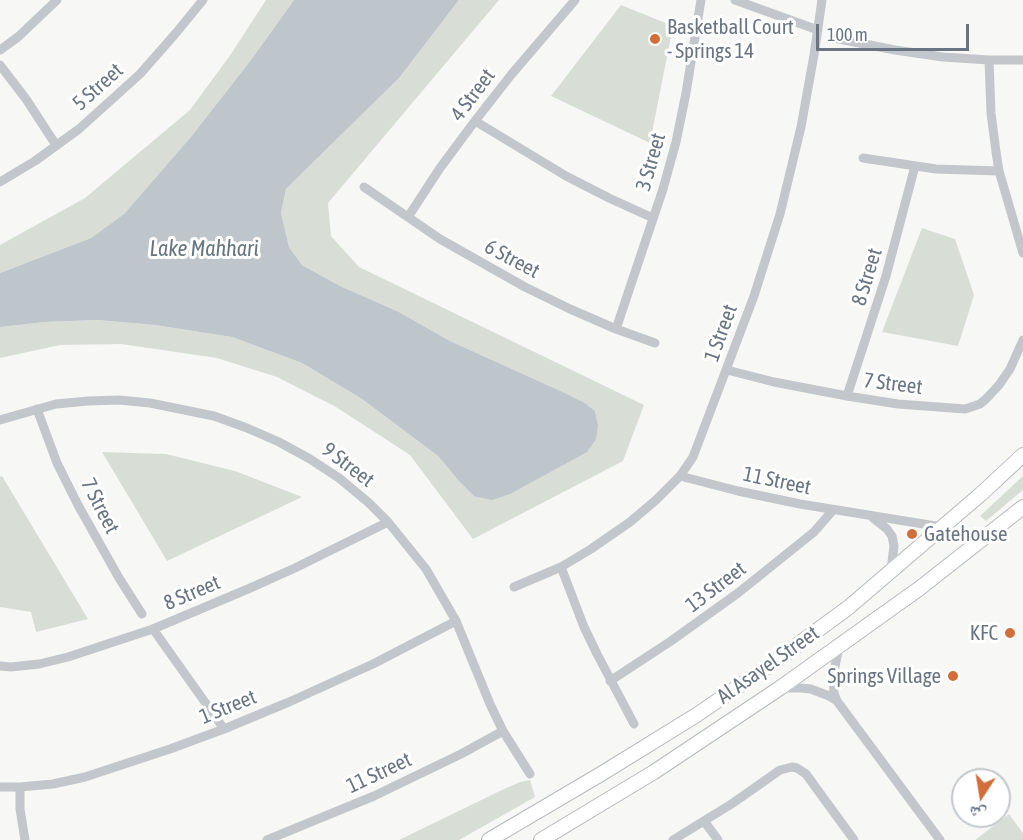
<!DOCTYPE html>
<meta charset="utf-8">
<style>
body{margin:0}
#map{position:relative;width:1023px;height:840px;overflow:hidden;background:#f7f7f5;font-family:"Asap Condensed","Noto Naskh Arabic",sans-serif}
canvas{display:block}
.north{position:absolute;left:951px;top:768px;width:60px;height:60px;box-sizing:border-box;background:#fff;border:2px solid #c3c8cd;border-radius:50%;rotate:192deg;font-size:16px;font-weight:700;line-height:24px;text-align:center;color:#697583}
.north::after{content:'';display:block;margin:auto;width:21px;height:27px;background:#d26e3a;clip-path:polygon(50% 0,100% 100%,50% 72%,0 100%)}
.scale{position:absolute;left:816px;top:24px;width:153px;height:27px;box-sizing:border-box;border:3px solid #697583;border-top:0;padding-left:8px;font-size:18px;line-height:21px;white-space:nowrap;color:#697583;-webkit-text-stroke:4px #fff;paint-order:stroke}
</style>
<div id="map">
<canvas width="1023" height="840"></canvas>
<div class="north">ش</div>
<div class="scale">100 m</div>
</div>
<script>
const g = document.querySelector('canvas').getContext('2d');
g.lineJoin = 'round';
function fill(path, color) { g.fillStyle = color; g.fill(path, 'evenodd'); }
const toPath = rows => new Path2D(rows.map(r => 'M' + r).join(''));
function trace(path, color, width, dash) { g.strokeStyle = color; g.lineWidth = width; g.lineCap = dash ? 'butt' : 'round'; g.setLineDash(dash || []); g.stroke(path); }
function drawText(font, color, halo, rows, align = 'center') {
  g.font = font + ' "Asap Condensed",sans-serif'; g.lineWidth = 6; g.setLineDash([]); g.textBaseline = 'middle'; g.strokeStyle = halo; g.fillStyle = color; for (const [text, x, y, turn = 0] of rows) {
    g.save(); g.translate(x, y); g.rotate((+turn || 0) * Math.PI / 180); g.textAlign = isNaN(turn) ? turn : align; if (halo) g.strokeText(text, 0, 0); g.fillText(text, 0, 0); g.restore();
  }
}
fill(toPath([
 [266,0,294,0,251,60,190,138,124,214,91,238,0,273,0,245,85,198,190,110,231,54],
 [459,0,499,0,328,203,331,236,359,267,644,405,623,461,473,539,410,455,336,407,277,377,217,358,121,344,60,345,0,358,0,327,45,322,97,320,155,325,232,337,302,363,362,399,438,456,458,480,598,425,595,411,585,403,565,393,450,341,399,312,340,286,302,265,289,247,281,213,286,189,399,78],
 [621,5,673,26,650,143,551,96],
 [922,228,955,239,974,295,958,346,882,332],
 [102,452,166,454,235,471,302,497,167,561],
 [2,476,88,619,36,632,31,612,0,607,0,477],
 [1023,476,1023,490,986,521,980,516],
 [530,780,535,797,459,840,399,840,504,789,520,782],
 [1009,814,1023,833,1023,840,975,840]
]), '#d8ded6');
fill(toPath([
 [294,0,459,0,399,78,286,189,281,213,289,247,302,265,340,286,399,312,450,341,565,393,585,403,595,411,598,425,596,439,587,452,510,494,492,500,474,496,458,480,438,456,362,399,302,363,232,337,155,325,97,320,45,322,0,327,0,273,91,238,124,214,190,138,251,60]
]), '#bec5cb');
const secondary = toPath([
 [489,840,601,774,695,716,773,663,849,607,981,494,1023,455],
 [541,840,654,772,780,688,920,588,1023,507]
]);
trace(secondary, '#b6babe', 16);
trace(toPath([
 [735,0,818,30],
 [834,38,895,50,943,57,989,60,1023,60],
 [0,50,18,37,57,0],
 [989,60,991,113,996,152,999,171,1023,253],
 [0,65,26,99,56,145],
 [475,121,566,176,609,198,653,218],
 [863,158,936,169,999,171],
 [0,182,35,161,79,129,99,111,140,74,176,33,203,0],
 [364,187,440,239,525,287,570,309,616,329,655,343],
 [408,217,440,168,475,121,511,75,575,0],
 [616,329,663,189,676,142,686,93,701,0],
 [727,370,774,382,847,396,898,404,965,409,980,404,986,399,999,385,1010,369,1023,340],
 [847,396,886,276,915,166],
 [37,409,57,463,78,505,119,578,142,614],
 [0,420,56,404,88,401,119,400,150,403,214,416,247,428,279,442,310,459,339,478,369,503,388,522,426,569,456,621,490,704,503,731,530,774],
 [680,476,738,491,800,504,942,527],
 [873,518,887,529,892,536,894,546,891,570],
 [561,567,584,627,597,654,634,724],
 [514,587,561,567,591,549,630,522,656,500,680,476,693,457,754,296,780,214,801,127,814,55,822,0],
 [153,629,224,729],
 [839,647,833,676,834,693,837,701,940,840],
 [0,666,11,667,39,664,68,657,153,629,248,589,295,568,388,522],
 [610,681,671,641,738,593,814,532,833,510],
 [780,688,801,688,811,689,829,696,837,701],
 [0,787,20,787,53,784,85,777,170,749,224,729,289,702,373,664,456,621],
 [20,787,20,809,25,840],
 [704,821,718,840],
 [267,840,374,796,461,754,503,731],
 [673,840,733,803,780,770,792,767,797,768,806,774,854,840]
]), '#c3c6ca', 9);
trace(secondary, '#fff', 14);
for (const [x, y, r, color] of [
 [655,39,6,"#d26e3a"],
 [912,534,6,"#d26e3a"],
 [1010,633,6,"#d26e3a"],
 [953,676,6,"#d26e3a"]
]) { const dot = new Path2D(); dot.arc(x, y, r, 0, 2 * Math.PI); g.fillStyle = color; g.fill(dot); trace(dot, '#fff', 2); }
drawText('21px', '#697583', '#fff', [
 ["Basketball Court",667,27],
 ["- Springs 14",667,51],
 ["Gatehouse",924,534],
 ["KFC",998,633,"right"],
 ["Springs Village",941,676,"right"]
], 'left');
drawText('21px', '#697583', '#fff', [
 ["5 Street",98,87,-42],
 ["4 Street",473,95,-53],
 ["3 Street",651,162,-74],
 ["6 Street",512,259,28],
 ["8 Street",867,277,-73],
 ["1 Street",721,333,-70],
 ["7 Street",893,384,7],
 ["9 Street",348,465,37],
 ["11 Street",777,481,12],
 ["7 Street",100,506,63],
 ["13 Street",716,587,-37],
 ["8 Street",192,593,-23],
 ["Al Asayel Street",768,665,-35],
 ["1 Street",228,707,-22],
 ["11 Street",379,773,-25]
]);
drawText('italic 22px', '#65757f', '#fff', [
 ["Lake Mahhari",204,249]
]);
</script>
